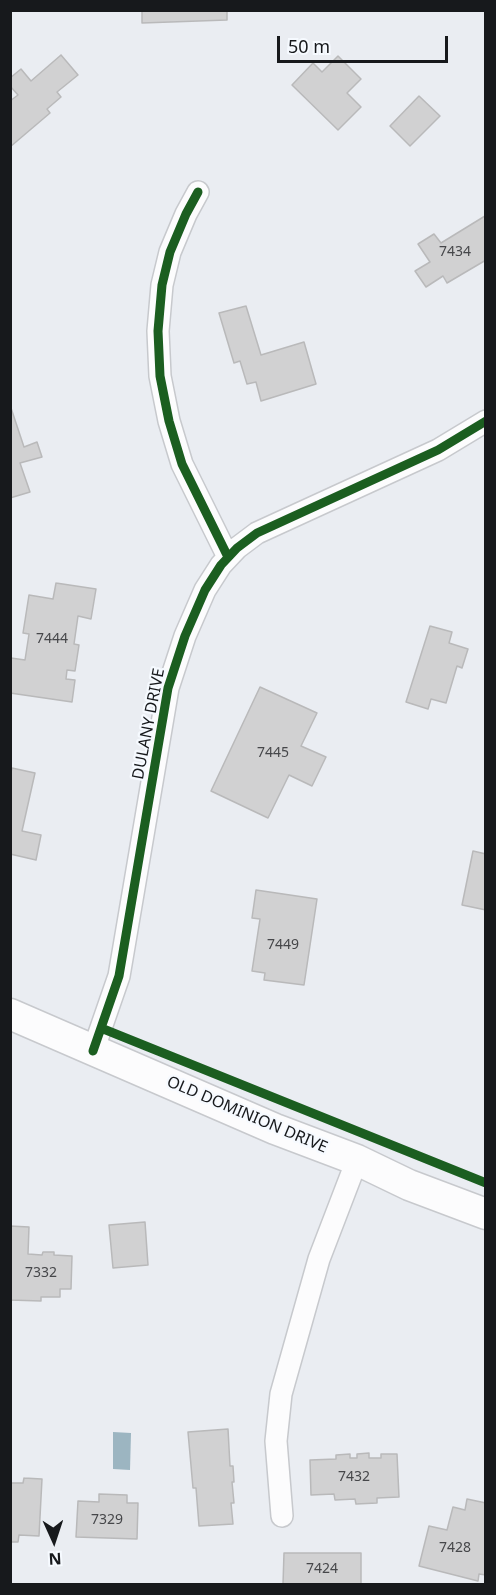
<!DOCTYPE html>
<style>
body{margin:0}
#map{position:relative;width:496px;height:1595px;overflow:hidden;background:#eaedf2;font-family:"Noto Sans",sans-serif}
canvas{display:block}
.frame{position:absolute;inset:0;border:12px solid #17191c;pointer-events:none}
.north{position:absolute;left:24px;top:1511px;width:60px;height:60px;-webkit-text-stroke:4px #f6faff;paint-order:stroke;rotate:177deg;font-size:16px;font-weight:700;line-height:24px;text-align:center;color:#17191c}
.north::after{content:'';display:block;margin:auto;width:21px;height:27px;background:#17191c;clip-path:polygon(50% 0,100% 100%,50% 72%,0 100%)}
.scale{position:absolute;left:277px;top:36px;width:171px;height:27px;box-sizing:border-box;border:3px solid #17191c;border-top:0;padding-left:8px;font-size:18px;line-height:21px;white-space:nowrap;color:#17191c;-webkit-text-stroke:4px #f6faff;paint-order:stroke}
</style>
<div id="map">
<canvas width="496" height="1595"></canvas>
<div class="frame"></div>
<div class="north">N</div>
<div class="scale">50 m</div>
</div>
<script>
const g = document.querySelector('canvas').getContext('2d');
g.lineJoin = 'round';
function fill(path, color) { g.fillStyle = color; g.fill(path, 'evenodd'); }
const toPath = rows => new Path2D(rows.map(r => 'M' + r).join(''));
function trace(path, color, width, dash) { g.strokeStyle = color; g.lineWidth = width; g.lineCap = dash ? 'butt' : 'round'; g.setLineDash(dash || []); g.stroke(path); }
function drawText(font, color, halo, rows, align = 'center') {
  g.font = font + ' "Noto Sans",sans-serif'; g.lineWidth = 4.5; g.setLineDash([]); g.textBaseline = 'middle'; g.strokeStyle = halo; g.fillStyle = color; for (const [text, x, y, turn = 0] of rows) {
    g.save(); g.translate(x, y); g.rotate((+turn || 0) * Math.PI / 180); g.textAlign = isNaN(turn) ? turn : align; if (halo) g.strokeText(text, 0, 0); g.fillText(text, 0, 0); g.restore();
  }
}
fill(toPath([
 [113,1432,131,1433,130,1470,113,1469]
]), '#9cb5c1');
const building = toPath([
 [142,10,227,10,227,20,142,23,142,10],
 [61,55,78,75,57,92,61,97,47,109,50,113,10,147,10,101,18,95,10,86,10,78,21,69,31,81,61,55],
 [338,56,361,79,347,93,361,107,338,130,292,85,313,63,322,72,338,56],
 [419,96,440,116,410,146,390,126,419,96],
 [485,216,486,260,447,283,443,276,426,287,415,271,430,262,418,244,434,234,441,243,485,216],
 [246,306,261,355,304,342,316,384,261,401,256,382,247,384,240,361,234,363,219,313,246,306],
 [10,405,24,447,37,442,42,457,20,463,30,492,10,498,10,405],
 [56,583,96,589,91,619,78,616,74,644,79,645,75,671,67,670,66,679,75,680,72,702,10,693,11,658,25,660,29,634,23,633,29,595,53,599,56,583],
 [430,626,452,632,449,643,468,649,462,668,457,666,446,703,431,699,428,709,406,702,430,626],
 [260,687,317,713,301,746,326,757,312,786,289,775,268,818,211,791,260,687],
 [12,768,35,773,22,831,41,835,36,860,10,854,10,776,12,768],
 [473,851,486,854,486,910,462,905,473,851],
 [256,890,317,899,304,985,264,980,265,973,252,971,260,919,252,918,256,890],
 [145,1222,148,1265,113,1268,109,1225,145,1222],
 [10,1226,29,1227,28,1254,42,1255,43,1252,54,1252,54,1255,72,1256,71,1289,60,1289,60,1297,41,1297,41,1301,10,1300,10,1226],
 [228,1429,230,1466,233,1466,234,1482,232,1482,234,1503,231,1503,233,1524,199,1526,196,1488,193,1488,188,1432,228,1429],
 [369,1453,369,1458,381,1458,381,1454,397,1454,399,1497,377,1498,377,1503,356,1504,355,1499,335,1500,334,1494,311,1495,310,1460,336,1459,336,1455,350,1454,350,1458,357,1458,357,1454,369,1453],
 [24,1478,42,1479,39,1536,19,1535,18,1542,10,1542,10,1483,23,1483,24,1478],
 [99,1494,127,1495,127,1503,138,1503,137,1539,76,1537,78,1501,99,1502,99,1494],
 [467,1499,486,1503,486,1575,479,1574,478,1581,419,1566,429,1526,447,1530,453,1507,465,1510,467,1499],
 [284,1553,361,1553,361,1584,283,1584,284,1553]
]);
fill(building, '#d1d1d2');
trace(building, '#b9b9ba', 1.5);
const street = toPath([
 [198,192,186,214,170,252,162,285,158,331,160,376,169,421,182,464,228,557],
 [93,1051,119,976,168,688,185,636,205,590,221,565,237,548,257,533,438,450,486,421],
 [282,1516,276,1441,281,1394,319,1259,357,1160]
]);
const secondary = toPath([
 [10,1014,275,1129,357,1160,409,1185,486,1214]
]);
trace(street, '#c7c9cd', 24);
trace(secondary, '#c7c9cd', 33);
trace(street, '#fcfcfd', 21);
trace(secondary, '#fcfcfd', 30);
trace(toPath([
 [198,192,186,214,170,252,162,285,158,331,160,376,169,421,182,464,228,557],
 [101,1028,486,1183],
 [93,1051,119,976,168,688,185,636,205,590,221,565,237,548,257,533,438,450,486,421]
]), '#1b5e20', 9);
drawText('14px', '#46474a', null, [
 ["7434",455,252],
 ["7444",52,639],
 ["7445",273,753],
 ["7449",283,945],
 ["7332",41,1273],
 ["7432",354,1477],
 ["7329",107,1520],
 ["7428",455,1548],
 ["7424",322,1569]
]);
drawText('16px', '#17191c', '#f6faff', [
 ["DULANY DRIVE",149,724,-79],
 ["OLD DOMINION DRIVE",247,1115,23]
]);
</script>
